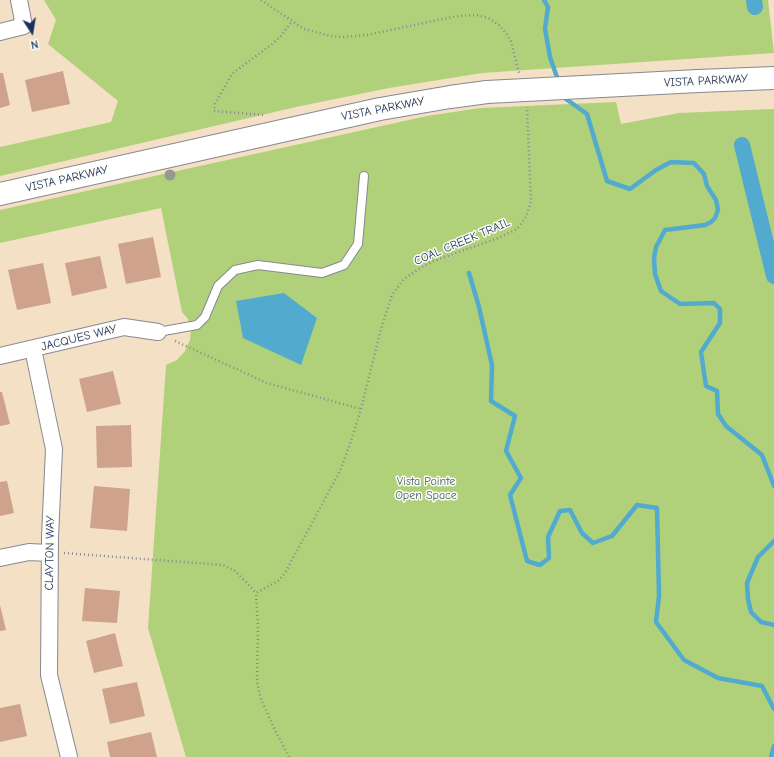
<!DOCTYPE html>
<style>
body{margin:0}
#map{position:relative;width:774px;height:757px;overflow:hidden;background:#f4e0c5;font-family:"Comic Neue",sans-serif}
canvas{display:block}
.north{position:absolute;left:12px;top:12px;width:40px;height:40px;-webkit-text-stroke:3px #fdfcf7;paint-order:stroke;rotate:168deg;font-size:11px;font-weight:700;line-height:16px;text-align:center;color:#1b2f5e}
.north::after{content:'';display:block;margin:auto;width:14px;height:18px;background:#1b2f5e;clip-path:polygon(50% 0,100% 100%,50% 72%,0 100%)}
</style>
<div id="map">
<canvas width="774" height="757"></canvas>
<div class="north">N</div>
</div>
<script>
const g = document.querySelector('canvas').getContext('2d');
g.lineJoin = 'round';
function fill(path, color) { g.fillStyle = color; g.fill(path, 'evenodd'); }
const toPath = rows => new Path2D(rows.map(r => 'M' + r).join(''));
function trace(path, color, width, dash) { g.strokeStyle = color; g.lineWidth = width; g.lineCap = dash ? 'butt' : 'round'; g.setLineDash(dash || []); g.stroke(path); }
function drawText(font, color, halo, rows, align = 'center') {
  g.font = font + ' "Comic Neue",sans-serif'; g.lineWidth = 3; g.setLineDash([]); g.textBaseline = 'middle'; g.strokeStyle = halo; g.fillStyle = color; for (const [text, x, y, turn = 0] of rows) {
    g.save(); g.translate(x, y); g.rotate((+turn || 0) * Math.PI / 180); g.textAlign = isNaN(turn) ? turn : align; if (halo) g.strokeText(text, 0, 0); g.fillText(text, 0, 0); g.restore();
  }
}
fill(toPath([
 [44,0,768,0,774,53,482,73,389,88,296,107,0,176,0,147,111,122,118,101,48,44,56,20],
 [616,102,621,124,679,113,774,109,774,757,186,757,148,628,166,365,177,360,185,351,190,340,191,328,188,319,182,312,161,208,0,243,0,210,427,116,480,108]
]), '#b0d179');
fill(toPath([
 [284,293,317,318,301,365,243,338,236,301]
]), '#52abcf');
trace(toPath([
 [544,0,548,7,545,29,550,57,559,83],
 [563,93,566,99,587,114,607,181,630,189,656,170,671,162,694,163,704,174,707,186,716,200,718,210,715,218,711,222,705,225,665,230,656,247,654,258,655,274,661,291,680,304,714,303,720,309,720,323,701,352,706,386,717,391,718,414,726,426,762,455,774,486],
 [469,273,479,307,492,365,491,401,515,416,506,451,521,478,510,495,527,561,540,565,549,558,548,537,560,511,570,510,582,533,593,543,612,536,637,505,657,508,659,596,656,622,684,660,718,678,762,686,774,709],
 [774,541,758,557,747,583,748,599,751,612,761,622,774,625],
 [771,757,774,746]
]), '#52abcf', 4.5);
trace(toPath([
 [754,0,755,7],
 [742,145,774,276]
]), '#52abcf', 16);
fill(toPath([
 [63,71,70,104,32,112,25,80],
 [0,73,3,73,10,105,0,108],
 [153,237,161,277,126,284,118,244],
 [100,256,107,288,72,296,65,263],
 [43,263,51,303,17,310,8,270],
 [113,371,121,404,87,412,79,379],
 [0,392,2,392,10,424,0,426],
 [131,425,132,467,97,468,96,426],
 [7,481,14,513,0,516,0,482],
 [94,486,130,489,127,531,90,528],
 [85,588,120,591,117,623,82,621],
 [0,605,6,630,0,631],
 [115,633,123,666,94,673,86,641],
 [137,682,145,716,110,724,102,689],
 [20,704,27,736,0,742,0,708],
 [151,732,157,757,110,757,107,742]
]), '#cea28b');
const lane = toPath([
 [158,332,197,325,205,317,218,286,235,270,258,265,322,273,344,265,358,244,364,176]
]);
const street = toPath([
 [0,32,24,26,19,0],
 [33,349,54,449,50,537,49,675,69,757],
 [0,356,124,327,158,332],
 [0,558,29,552,49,553]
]);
const secondary = toPath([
 [698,81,774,78],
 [0,194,380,109,450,97,487,92]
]);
trace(lane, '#888892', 10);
trace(street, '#888892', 18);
trace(secondary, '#888892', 24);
trace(toPath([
 [261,0,304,29,330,36,343,37,367,35,457,16,477,15,488,18,499,25,505,32,511,41,519,73],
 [263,115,214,111,215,104,232,74,272,44,281,36,292,21],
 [175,341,267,383,361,409],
 [64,553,223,565,235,571,247,583,256,593],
 [289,757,273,726,261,699,257,682,258,626,256,593,278,581,285,573,340,471,351,441,361,409,381,329,392,295,404,279,417,270,431,262,501,237,517,229,526,217,531,202,527,107]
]), '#888892', 2.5, [1, 3]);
trace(lane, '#fff', 8);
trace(street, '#fff', 16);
trace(secondary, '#fff', 22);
const secondaryBridge = toPath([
 [487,92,698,81]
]);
trace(secondaryBridge, '#888892', 24, []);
trace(secondaryBridge, '#fff', 22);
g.fillStyle = '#959a91';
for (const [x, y] of [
 [170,175]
]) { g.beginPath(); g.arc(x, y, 5.5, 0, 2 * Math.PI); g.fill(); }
drawText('12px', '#1b2f5e', '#fdfcf7', [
 ["VISTA PARKWAY",706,81,-3],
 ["VISTA PARKWAY",383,109,-11],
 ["VISTA PARKWAY",67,179,-13],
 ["COAL CREEK TRAIL",462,242,-23],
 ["JACQUES WAY",79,338,-14],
 ["CLAYTON WAY",50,553,-89]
]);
drawText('12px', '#486066', '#fdfcf7', [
 ["Vista Pointe",426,482],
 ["Open Space",426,496]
]);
</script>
